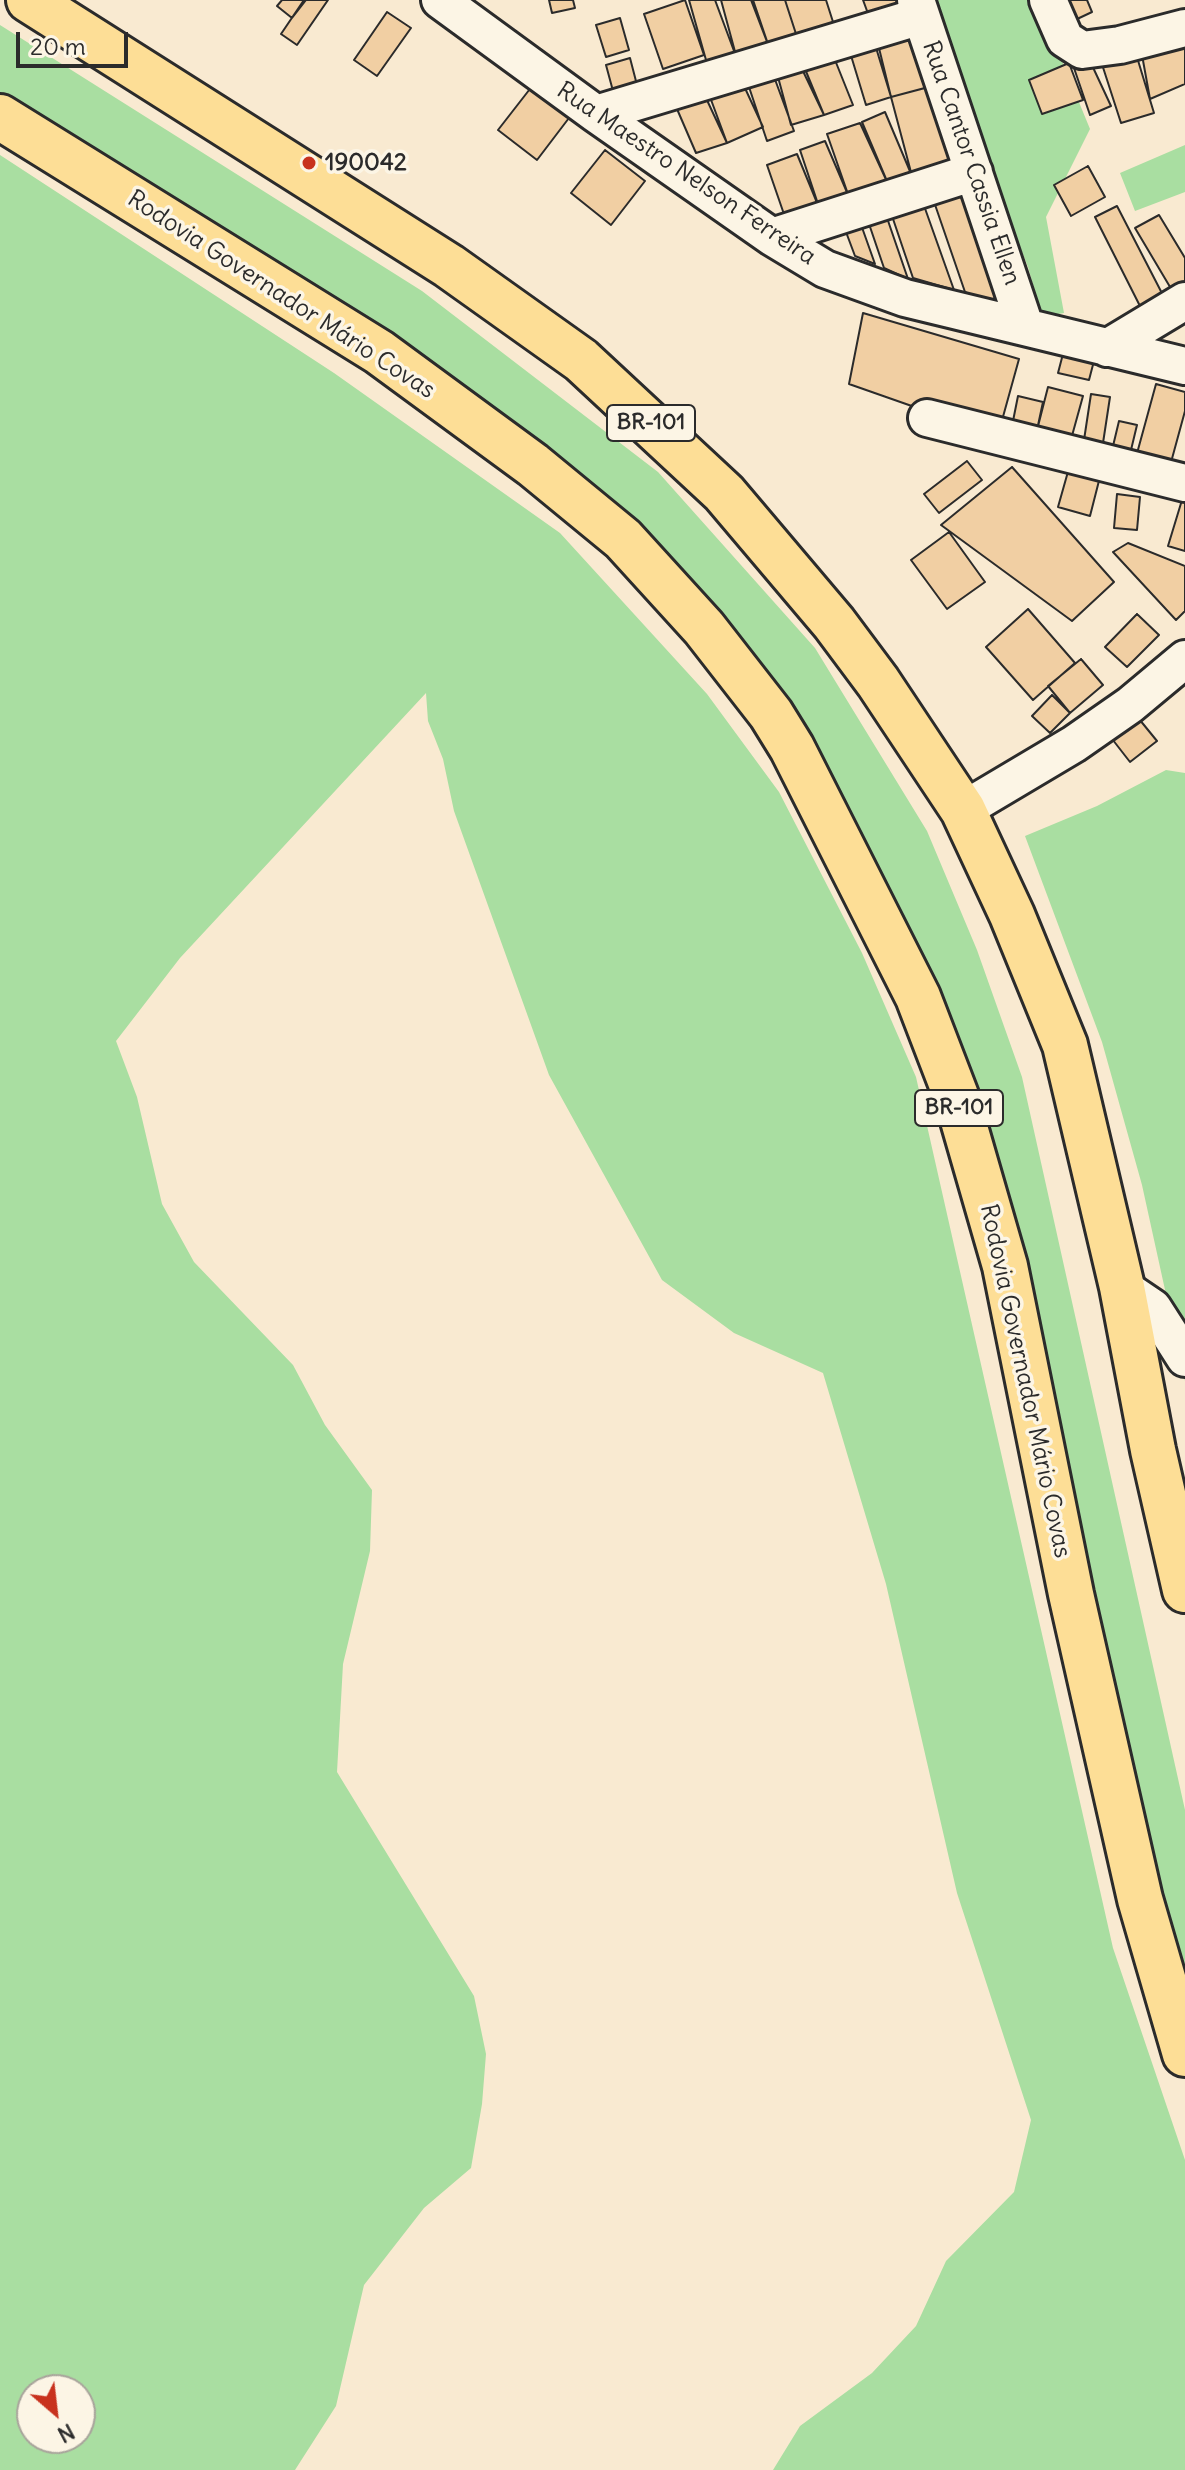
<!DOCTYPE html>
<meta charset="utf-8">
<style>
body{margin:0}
#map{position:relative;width:1185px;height:2470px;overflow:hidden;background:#f9ead1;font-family:Delius,sans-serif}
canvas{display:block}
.north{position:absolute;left:16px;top:2374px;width:80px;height:80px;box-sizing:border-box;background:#fcf5e5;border:2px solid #a8a49b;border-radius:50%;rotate:152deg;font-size:22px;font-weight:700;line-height:32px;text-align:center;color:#2b2b2b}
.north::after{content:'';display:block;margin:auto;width:28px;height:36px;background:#c8321e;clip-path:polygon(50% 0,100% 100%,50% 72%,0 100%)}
.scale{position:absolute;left:16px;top:32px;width:112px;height:36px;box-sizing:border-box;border:4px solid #2b2b2b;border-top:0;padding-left:10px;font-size:24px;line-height:28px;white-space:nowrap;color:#2b2b2b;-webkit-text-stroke:6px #fcf5e5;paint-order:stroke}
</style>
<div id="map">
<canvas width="1185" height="2470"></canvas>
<div class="north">N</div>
<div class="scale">20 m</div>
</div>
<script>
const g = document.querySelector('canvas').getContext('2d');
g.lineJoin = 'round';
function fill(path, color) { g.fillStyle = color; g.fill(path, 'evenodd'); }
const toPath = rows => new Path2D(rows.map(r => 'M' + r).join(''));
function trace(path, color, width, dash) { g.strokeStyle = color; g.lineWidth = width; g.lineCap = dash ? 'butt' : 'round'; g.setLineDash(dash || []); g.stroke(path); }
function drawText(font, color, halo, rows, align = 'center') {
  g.font = font + ' Delius,sans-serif'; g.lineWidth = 7; g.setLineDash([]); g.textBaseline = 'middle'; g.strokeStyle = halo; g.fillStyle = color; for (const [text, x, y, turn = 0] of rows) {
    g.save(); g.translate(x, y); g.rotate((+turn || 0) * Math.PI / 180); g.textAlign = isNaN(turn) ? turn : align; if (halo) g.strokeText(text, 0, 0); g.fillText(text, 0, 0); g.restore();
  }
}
fill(toPath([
 [926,0,1037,0,1090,129,1046,217,1064,313,1042,317,1028,267,950,71],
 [0,25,422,291,658,472,815,648,927,831,977,950,1022,1077,1185,1810,1185,2050,909,950,703,606,0,97],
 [1185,145,1185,192,1135,211,1120,173],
 [0,155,334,373,560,533,707,694,779,792,862,953,916,1077,1113,1948,1185,2160,1185,2470,773,2470,800,2426,872,2373,916,2326,946,2261,1014,2192,1031,2120,957,1893,886,1584,823,1373,734,1333,662,1280,549,1075,454,811,443,759,428,721,426,693,180,958,116,1041,137,1097,162,1204,194,1262,293,1365,325,1425,372,1490,370,1551,343,1664,337,1772,474,1996,486,2054,482,2104,471,2168,424,2208,364,2285,336,2406,295,2470,0,2470],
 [32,2390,80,2390,80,2438,32,2438],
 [1166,770,1185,773,1185,1381,1142,1185,1102,1042,1025,836,1097,806]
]), '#a9dea1');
const building = toPath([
 [282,0,306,0,292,18,277,6,282,0],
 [304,0,328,0,297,45,281,34,304,0],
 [549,0,573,0,575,8,552,13,549,0],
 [685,0,704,55,663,69,644,14,685,0],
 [689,0,721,0,737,59,708,67,689,0],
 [715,0,751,0,769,47,737,59,715,0],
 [753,0,785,0,797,37,769,47,753,0],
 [785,0,826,0,834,25,797,37,785,0],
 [863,0,904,0,906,5,870,19,863,0],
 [1066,0,1087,0,1092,12,1075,20,1066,0],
 [387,12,411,28,377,76,354,60,387,12],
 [620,18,629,50,606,57,596,25,620,18],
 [910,31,925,88,891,97,877,40,910,31],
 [1185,38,1185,84,1150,99,1142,55,1185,38],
 [874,41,891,97,866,105,849,49,874,41],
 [1133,44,1154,113,1121,123,1099,55,1133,44],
 [833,55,853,105,824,115,805,69,833,55],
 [630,58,637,85,613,91,606,65,630,58],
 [1090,61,1111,106,1090,115,1074,68,1090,61],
 [1069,63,1083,100,1042,114,1029,80,1069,63],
 [802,69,824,115,791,125,778,77,802,69],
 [773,74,794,131,767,141,748,84,773,74],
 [533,85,572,114,537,160,498,130,533,85],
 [936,85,956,165,912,176,891,97,936,85],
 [744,86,763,127,727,143,710,97,744,86],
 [706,98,727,143,696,153,677,109,706,98],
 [885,112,912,176,889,186,862,122,885,112],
 [860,123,889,186,849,197,827,134,860,123],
 [825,141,849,197,820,210,800,150,825,141],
 [605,150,645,181,611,225,571,193,605,150],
 [797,154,820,210,786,220,767,165,797,154],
 [1088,166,1105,197,1071,216,1054,185,1088,166],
 [965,190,1005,294,987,303,965,292,931,193,965,190],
 [922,200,954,290,913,278,890,210,922,200],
 [1117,206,1167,303,1144,314,1095,217,1117,206],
 [885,212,908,279,884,268,867,218,885,212],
 [1159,215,1185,258,1185,292,1176,297,1135,228,1159,215],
 [859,219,875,264,855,256,843,224,859,219],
 [863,313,1019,359,1001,424,926,411,849,384,863,313],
 [1064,350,1095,357,1089,380,1058,373,1064,350],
 [1156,384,1185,392,1185,411,1170,466,1136,457,1156,384],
 [1048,387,1083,396,1070,443,1036,434,1048,387],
 [1091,394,1110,397,1103,443,1084,440,1091,394],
 [1018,396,1043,402,1037,430,1012,426,1018,396],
 [1119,421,1137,425,1131,450,1113,446,1119,421],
 [967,461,982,480,939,513,924,494,967,461],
 [1071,461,1102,469,1090,516,1058,507,1071,461],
 [1012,467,1114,582,1072,621,941,525,1012,467],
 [1117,494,1140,497,1137,530,1114,528,1117,494],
 [1182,500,1185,501,1185,551,1168,546,1182,500],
 [949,532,985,582,947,609,911,560,949,532],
 [1128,543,1185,566,1185,611,1176,620,1113,552,1128,543],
 [1028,609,1075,663,1033,700,986,647,1028,609],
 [1137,614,1159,635,1127,667,1105,647,1137,614],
 [1081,659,1103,685,1070,713,1048,686,1081,659],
 [1052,695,1070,713,1050,733,1032,716,1052,695],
 [1135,714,1157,741,1130,762,1109,735,1135,714]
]);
fill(building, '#f1cfa3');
trace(building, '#2b2b2b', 2);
const minor = toPath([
 [440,0,596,114,772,237,825,269,905,298,1185,366],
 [916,0,1025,326],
 [1048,0,1065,39,1082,50,1120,45,1185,28],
 [596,114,921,16],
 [772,237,974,172],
 [1107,348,1185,301],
 [927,418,1185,483],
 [963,810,1074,744,1130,705,1185,659],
 [1122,1287,1153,1308,1185,1358]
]);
const highway = toPath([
 [29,0,449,266,581,360,724,493,834,623,878,682,963,810,1012,915,1065,1045,1122,1287,1153,1450,1185,1590],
 [0,117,379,352,533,465,623,539,704,628,771,714,792,748,918,997,956,1096,1005,1266,1071,1594,1140,1899,1185,2054]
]);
trace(minor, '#2b2b2b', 42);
trace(highway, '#2b2b2b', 50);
trace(minor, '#fcf5e5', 36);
trace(highway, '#fdde96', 44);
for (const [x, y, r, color] of [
 [309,163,8,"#c8321e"]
]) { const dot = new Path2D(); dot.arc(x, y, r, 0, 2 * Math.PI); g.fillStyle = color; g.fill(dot); trace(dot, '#fcf5e5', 3); }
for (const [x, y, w] of [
 [651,423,88],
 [959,1108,88]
]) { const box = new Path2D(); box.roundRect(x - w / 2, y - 18, w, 36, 6); g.fillStyle = '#fcf5e5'; g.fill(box); trace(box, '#2b2b2b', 2); }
drawText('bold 22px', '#2b2b2b', null, [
 ["BR-101",651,423],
 ["BR-101",959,1108]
]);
drawText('bold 24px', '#2b2b2b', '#fcf5e5', [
 ["190042",325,163]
], 'left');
drawText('24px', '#2b2b2b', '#fcf5e5', [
 ["Rua Cantor Cassia Ellen",971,163,71],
 ["Rua Maestro Nelson Ferreira",686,174,34],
 ["Rodovia Governador Mário Covas",281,295,33],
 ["Rodovia Governador Mário Covas",1025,1381,78]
]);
</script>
